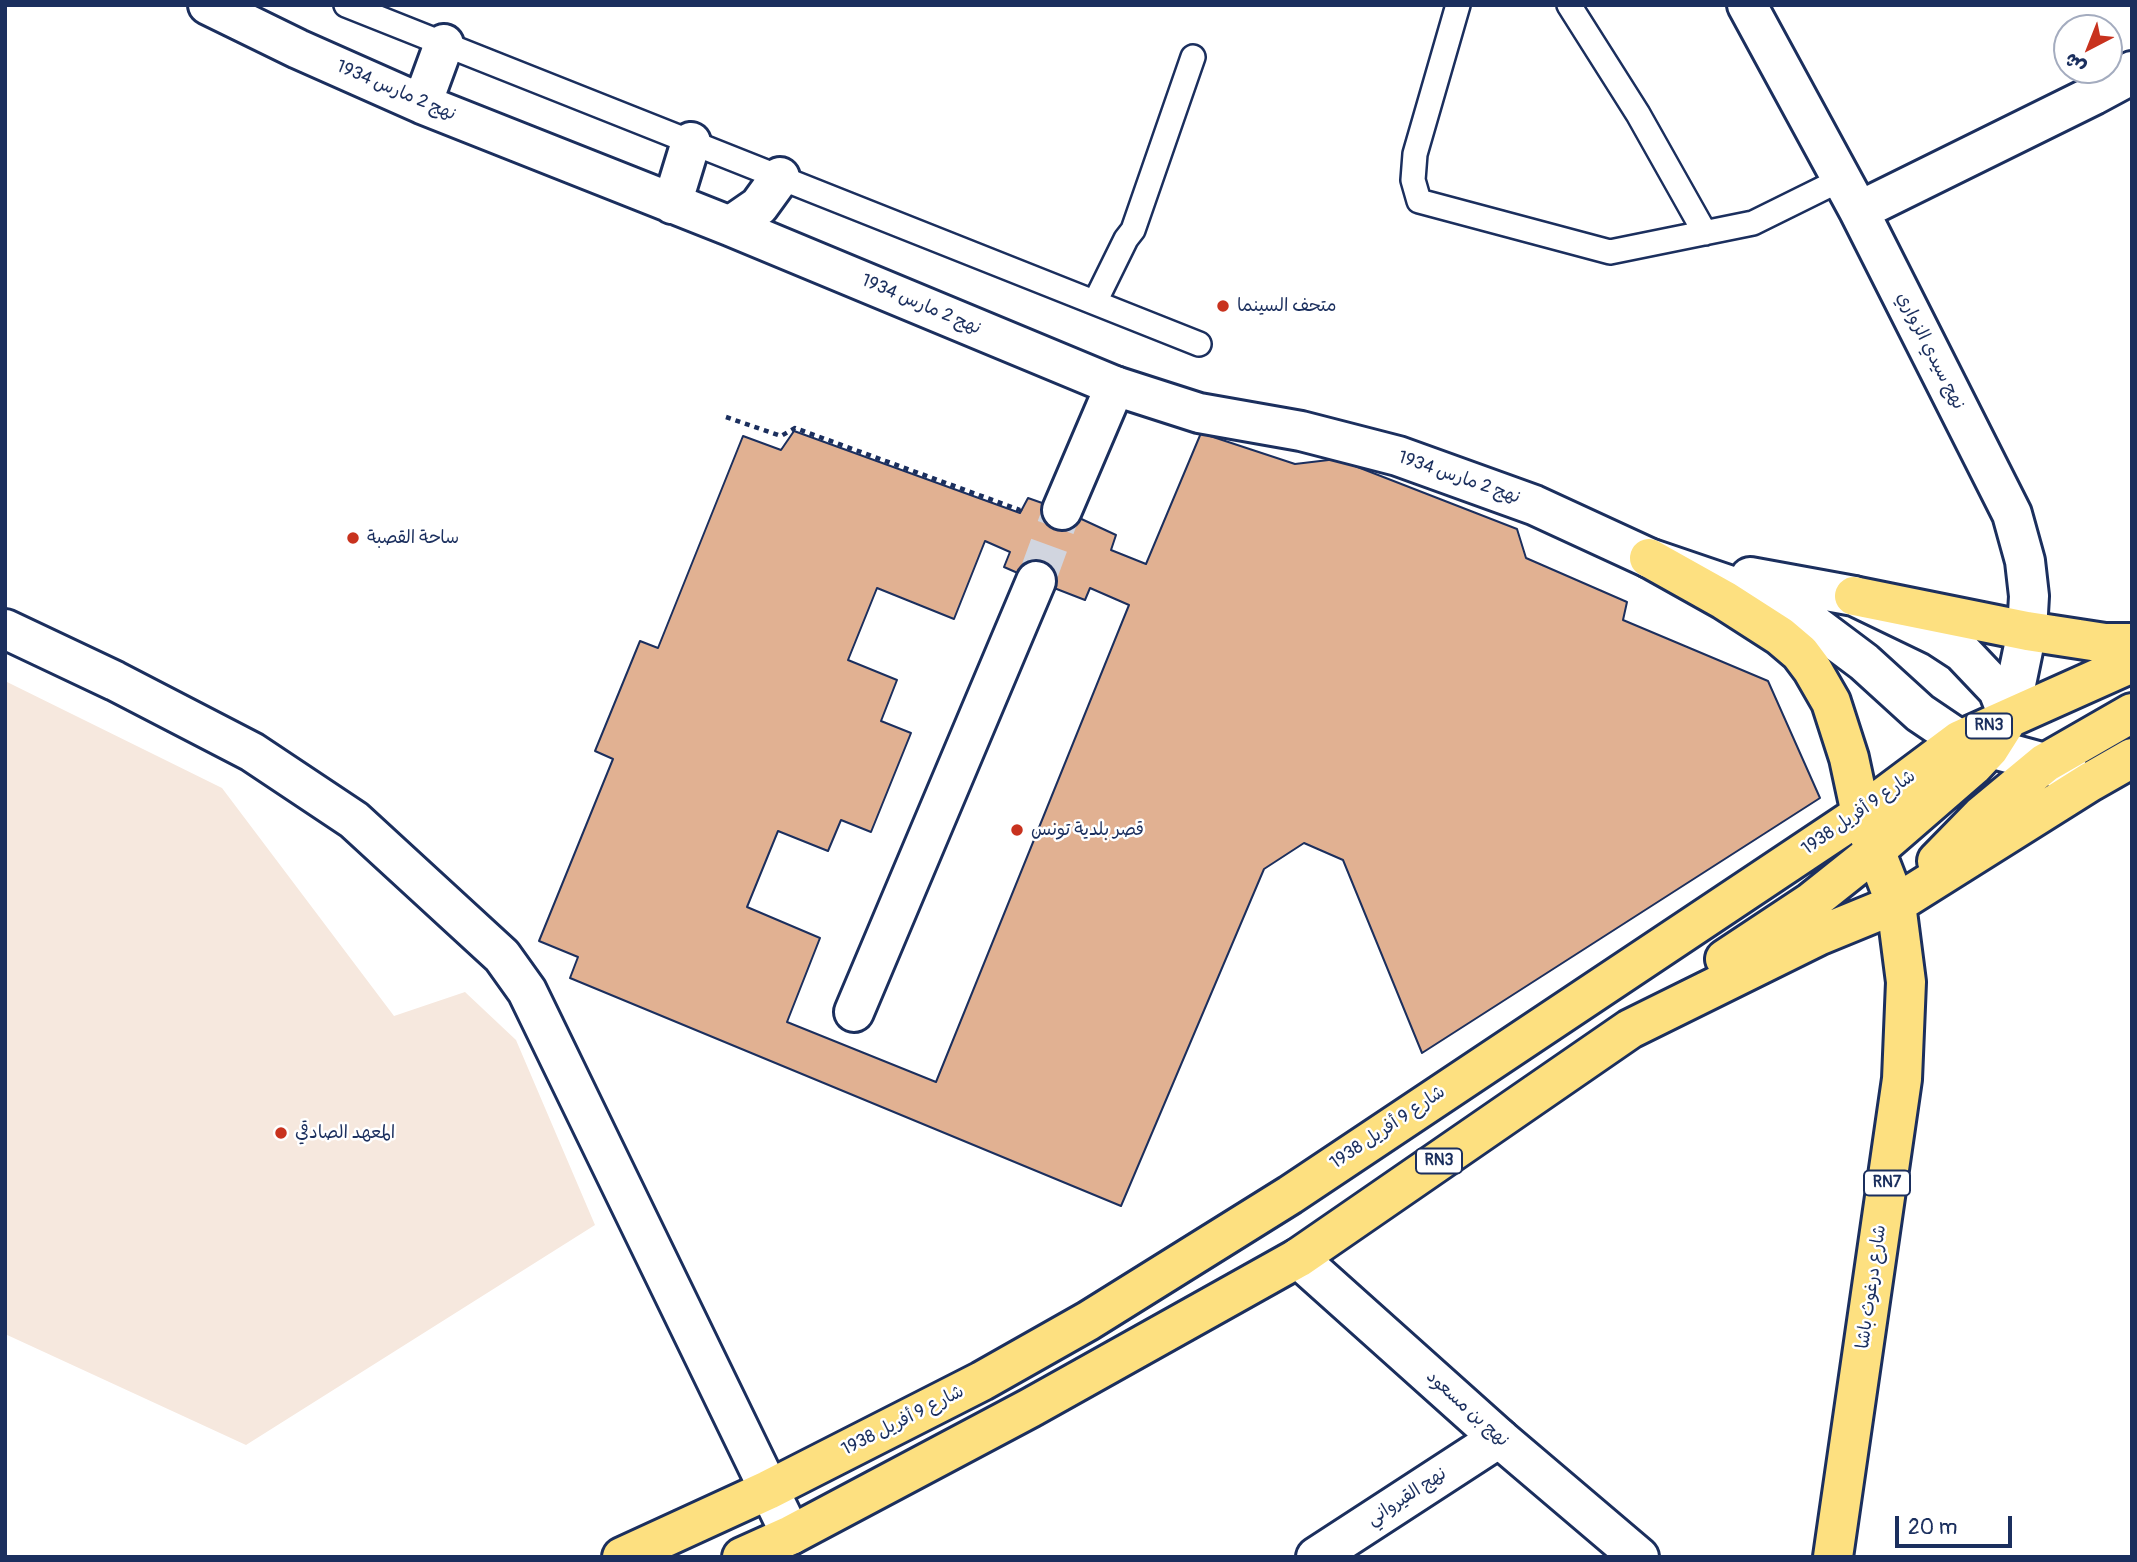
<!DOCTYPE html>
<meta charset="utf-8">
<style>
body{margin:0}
#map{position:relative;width:2137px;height:1562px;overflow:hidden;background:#fff;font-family:Pangolin,"Playpen Sans Arabic",sans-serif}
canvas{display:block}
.frame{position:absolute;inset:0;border:7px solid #1b2f5e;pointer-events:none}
.north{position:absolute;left:2053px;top:14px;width:70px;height:70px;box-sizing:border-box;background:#fff;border:2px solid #a4acbf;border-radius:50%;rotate:222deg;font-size:19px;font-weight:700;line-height:28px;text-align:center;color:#1b2f5e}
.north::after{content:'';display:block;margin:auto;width:24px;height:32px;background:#c8321e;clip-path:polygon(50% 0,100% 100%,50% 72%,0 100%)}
.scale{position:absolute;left:1895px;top:1516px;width:117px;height:32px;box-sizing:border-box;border:4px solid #1b2f5e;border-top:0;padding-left:9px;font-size:21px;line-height:24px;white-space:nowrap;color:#1b2f5e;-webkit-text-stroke:5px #fff;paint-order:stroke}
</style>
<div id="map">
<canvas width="2137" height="1562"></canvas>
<div class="frame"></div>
<div class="north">ش</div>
<div class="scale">20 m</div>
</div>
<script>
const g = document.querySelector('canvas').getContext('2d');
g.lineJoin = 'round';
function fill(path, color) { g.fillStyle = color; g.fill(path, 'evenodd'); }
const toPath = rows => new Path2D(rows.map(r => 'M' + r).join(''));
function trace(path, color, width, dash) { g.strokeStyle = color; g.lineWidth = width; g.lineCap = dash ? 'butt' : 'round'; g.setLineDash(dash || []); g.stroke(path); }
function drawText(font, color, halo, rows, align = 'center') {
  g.font = font + ' Pangolin,"Playpen Sans Arabic",sans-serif'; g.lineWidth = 5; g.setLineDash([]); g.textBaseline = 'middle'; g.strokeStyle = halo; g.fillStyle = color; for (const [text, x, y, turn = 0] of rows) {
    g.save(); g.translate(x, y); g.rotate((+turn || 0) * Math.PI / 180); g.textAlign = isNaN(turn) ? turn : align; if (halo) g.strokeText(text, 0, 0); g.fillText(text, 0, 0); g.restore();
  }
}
fill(toPath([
 [5,681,222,788,394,1016,465,992,516,1040,595,1225,246,1445,5,1334]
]), '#f6e8de');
const building = toPath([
 [794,431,1020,513,1028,498,1062,510,1116,535,1111,550,1146,564,1201,433,1295,464,1337,459,1517,529,1526,558,1627,602,1623,620,1768,681,1820,798,1422,1053,1343,860,1304,843,1264,869,1121,1206,570,978,578,957,539,941,613,759,595,751,640,641,658,648,743,436,781,450,794,431],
 [985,541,1010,552,1004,567,1036,581,1085,600,1090,588,1129,605,936,1082,787,1022,820,938,747,907,778,831,828,851,841,820,871,832,911,733,881,721,897,680,848,660,877,588,954,619,985,541]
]);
fill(building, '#e1b192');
trace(building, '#1b2f5e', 2);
trace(toPath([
 [1036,581,1062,510]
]), '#d1d5df', 38, [38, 19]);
const service = toPath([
 [346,5,1199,344],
 [1458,5,1415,154,1413,180,1419,201,1610,252,1753,223,1842,179],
 [1569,5,1638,114,1705,233],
 [1095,302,1126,239,1133,230,1193,57]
]);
const minor = toPath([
 [1062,510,1115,386],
 [5,629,115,681,252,752,354,820,502,956,527,991,791,1535],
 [854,1012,1036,581],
 [1316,1557,1499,1438]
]);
const tertiary = toPath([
 [1747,5,1859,211,2012,514,2025,561,2029,596,2027,631,2009,718],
 [1859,211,2094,95,2120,81,2132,71],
 [1298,1258,1499,1438,1639,1557]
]);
const secondary = toPath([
 [208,5,298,49,422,104,730,226,1115,386,1199,413,1301,431,1398,456,1534,505,1649,558,1740,589,1780,606,1812,623,1864,662,1920,713,1960,740,2045,763,2070,774],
 [422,104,444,44],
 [672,204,691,142],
 [730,226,759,206,780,177],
 [1750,577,1854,596,1939,637,1962,652,1998,690,2009,718]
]);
const primary = toPath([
 [1649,558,1724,600,1780,636,1800,653,1812,669,1831,702,1849,758,1861,814,1896,904,1906,982,1902,1079,1833,1557],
 [1854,596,2027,631,2105,643,2132,643],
 [1937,861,1981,816,2045,763,2132,713],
 [1725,959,1811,902,1875,851,1973,766,1989,749,2008,719],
 [622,1557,768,1490,982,1381,1088,1321,1290,1195,1861,814,1960,740,2132,663],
 [742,1557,791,1535,1030,1408,1298,1258,1630,1029,1818,936,1896,904,2090,782,2132,758]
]);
trace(service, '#1b2f5e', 28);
trace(minor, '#1b2f5e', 44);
trace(tertiary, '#1b2f5e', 44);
trace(secondary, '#1b2f5e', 44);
trace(primary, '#1b2f5e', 44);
trace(toPath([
 [726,417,781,436,795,428,1020,510,1022,506]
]), '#1b2f5e', 4.5, [5, 5]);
trace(service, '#fff', 23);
trace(minor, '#fff', 38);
trace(tertiary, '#fff', 38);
trace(secondary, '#fff', 38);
trace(primary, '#fde080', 38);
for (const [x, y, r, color] of [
 [1223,306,7,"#c8321e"],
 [353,538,7,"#c8321e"],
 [1017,830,7,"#c8321e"],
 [281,1133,7,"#c8321e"]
]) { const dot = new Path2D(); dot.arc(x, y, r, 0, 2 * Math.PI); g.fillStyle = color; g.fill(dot); trace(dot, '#fff', 2.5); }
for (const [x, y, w] of [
 [1989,726,46],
 [1439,1161,46],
 [1887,1183,46]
]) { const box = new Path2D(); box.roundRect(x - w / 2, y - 12.5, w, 25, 5); g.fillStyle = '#fff'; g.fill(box); trace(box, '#1b2f5e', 2); }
drawText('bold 16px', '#1b2f5e', null, [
 ["RN3",1989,726],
 ["RN3",1439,1161],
 ["RN7",1887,1183]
]);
drawText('18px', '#1b2f5e', '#fff', [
 ["نهج 2 مارس 1934",396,91,23],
 ["نهج 2 مارس 1934",921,305,23],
 ["نهج سيدي الزواري",1930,351,63],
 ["نهج 2 مارس 1934",1459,478,19],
 ["شارع 9 أفريل 1938",1859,813,-35],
 ["شارع 9 أفريل 1938",1388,1128,-34],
 ["شارع درغوث باشا",1872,1287,-82],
 ["نهج بن مسعود",1467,1409,42],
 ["شارع 9 أفريل 1938",903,1421,-27],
 ["نهج القيرواني",1407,1497,-33]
]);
drawText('18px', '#1b2f5e', '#fff', [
 ["متحف السينما",1237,306],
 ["ساحة القصبة",367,538],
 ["قصر بلدية تونس",1031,830],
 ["المعهد الصادقي",295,1133]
], 'left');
</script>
